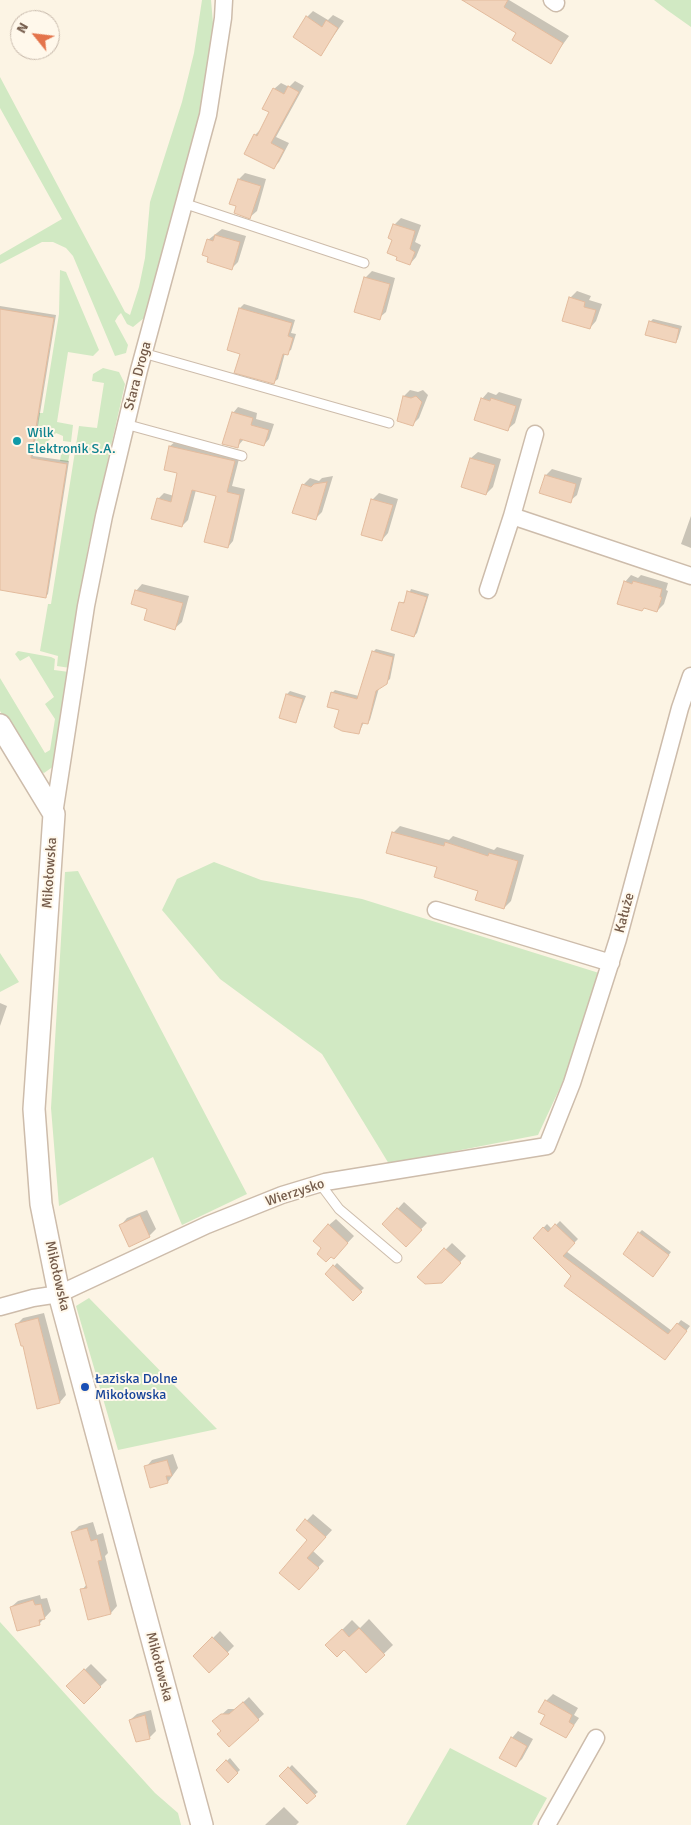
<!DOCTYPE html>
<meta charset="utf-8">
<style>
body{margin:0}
#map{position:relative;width:691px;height:1825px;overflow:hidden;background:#fcf4e4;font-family:Signika,sans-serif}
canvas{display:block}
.north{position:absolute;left:10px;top:10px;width:50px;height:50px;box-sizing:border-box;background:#fff8eb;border:1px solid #c7b9ab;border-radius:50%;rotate:299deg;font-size:14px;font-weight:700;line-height:20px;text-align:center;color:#745b4a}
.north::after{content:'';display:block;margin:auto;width:18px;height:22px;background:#e4744b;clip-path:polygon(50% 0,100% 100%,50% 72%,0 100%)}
</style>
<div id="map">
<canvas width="691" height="1825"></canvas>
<div class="north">N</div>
</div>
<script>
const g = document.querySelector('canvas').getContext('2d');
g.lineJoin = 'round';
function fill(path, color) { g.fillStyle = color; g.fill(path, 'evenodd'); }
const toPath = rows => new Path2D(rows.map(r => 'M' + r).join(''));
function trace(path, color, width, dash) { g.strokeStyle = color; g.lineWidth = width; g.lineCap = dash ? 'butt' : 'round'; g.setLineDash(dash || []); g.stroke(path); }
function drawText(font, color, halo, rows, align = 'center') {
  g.font = font + ' Signika,sans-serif'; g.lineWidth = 4; g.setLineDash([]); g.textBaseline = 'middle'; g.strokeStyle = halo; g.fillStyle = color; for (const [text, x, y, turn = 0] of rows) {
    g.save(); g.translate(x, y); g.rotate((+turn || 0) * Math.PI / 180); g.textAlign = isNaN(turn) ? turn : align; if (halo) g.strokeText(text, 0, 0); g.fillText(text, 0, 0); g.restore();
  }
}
fill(toPath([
 [202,0,211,0,213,23,211,64,195,140,144,318,133,327,127,324,121,313,118,316,115,321,128,345,126,353,115,356,73,256,66,248,53,242,42,242,0,264,0,255,62,219,0,108,0,77,125,312,130,315,139,287,145,258,150,202,182,102,194,53],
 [654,0,691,0,691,27,667,10],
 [60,270,66,272,99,350,93,356,68,352,57,422,73,425,71,442,63,441,63,436,56,433,44,445,36,444,39,413,43,413,59,314],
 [103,368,119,372,125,384,88,548,70,668,57,666,58,656,40,651,48,604,51,604,79,426,97,428,104,383,92,381,93,374],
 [50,444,71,447,68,462,60,461,62,448,49,446],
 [18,651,51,657,55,659,54,670,69,672,54,766,44,773,35,769,0,711,0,678,45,753,50,750,55,719,45,704,54,697,29,656,20,661,15,654],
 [214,862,261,880,362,899,599,973,565,1077,538,1135,389,1164,322,1054,220,979,162,910,177,879],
 [78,871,247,1194,182,1225,153,1157,59,1206,51,1108,65,872],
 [0,953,19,982,0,992],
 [89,1298,217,1429,118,1450,76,1306],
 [0,1622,155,1793,178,1813,181,1825,0,1825],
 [450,1748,547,1798,532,1825,406,1825]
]), '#d1e9c3');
fill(toPath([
 [473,0,509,0,569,36,550,62,518,33],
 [313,11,328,20,333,15,344,21,321,54,307,17],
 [295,81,304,86,276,137,289,143,279,162,273,168,255,135,262,128,271,112,274,89,281,83,289,87],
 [245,173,266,179,257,211,250,217,238,205,231,204,239,179],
 [401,218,421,225,415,242,421,245,416,257,410,264,399,256,393,239,394,225],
 [222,229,246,236,238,262,232,268,209,256,208,240],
 [372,271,395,278,386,312,379,318,365,278],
 [577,291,591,296,589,300,602,304,596,321,590,328,570,298],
 [244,304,295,320,291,333,296,334,291,350,285,353,278,379,274,382,241,353,240,308],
 [0,306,56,315,33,456,69,461,48,594,45,597,0,589],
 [653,319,682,326,678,339,676,342,650,322],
 [410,390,418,392,423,390,428,395,419,418,412,425,404,396],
 [488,392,496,395,499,392,522,399,515,423,508,429,482,399],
 [238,407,257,413,256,419,274,424,269,439,264,445,244,439,237,447,233,413],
 [176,441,240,455,232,486,245,489,233,541,228,547,217,495,196,490,188,520,182,526,158,499,164,493,174,496,179,472,170,446],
 [478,452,501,459,493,487,486,494,463,487,471,458],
 [552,469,582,478,577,495,570,501,546,475],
 [333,476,322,512,316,518,303,485,310,478,319,481,322,478],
 [379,493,398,499,388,533,382,540,372,500],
 [691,516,691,548,681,544],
 [631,575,638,578,641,575,668,583,666,590,668,591,664,604,657,611,625,582],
 [142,584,189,596,182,622,175,628,148,608,136,591],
 [411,589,429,594,417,633,414,636,400,603,406,601],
 [376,649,395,654,390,679,379,688,370,720,367,723,364,722,359,733,340,709,332,693,335,690,359,696,373,652],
 [290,691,306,696,296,722,287,694],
 [400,826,449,840,453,836,494,850,497,847,524,855,511,901,504,908,439,866,393,833],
 [0,1003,7,1006,0,1026],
 [404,1202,427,1223,406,1245,384,1224],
 [147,1210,156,1229,149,1236,121,1225,127,1218],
 [336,1219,354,1236,340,1251,323,1248,329,1225],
 [560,1221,578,1239,566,1251,672,1331,681,1320,690,1326,668,1355,573,1276,534,1238,547,1224,552,1229],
 [642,1230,671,1252,656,1272,639,1233],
 [452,1243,466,1256,448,1275,419,1277],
 [337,1263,364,1288,353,1299,327,1274],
 [44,1313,66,1395,60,1402,38,1407,24,1344,17,1324,23,1318],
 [173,1454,178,1468,168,1482,146,1467,152,1460],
 [313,1514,332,1530,313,1551,324,1561,299,1589,309,1540,298,1530],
 [93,1522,97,1535,103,1533,108,1553,105,1556,117,1606,111,1613,89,1618,82,1590,87,1584,72,1533,79,1526],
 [40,1595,41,1599,47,1598,51,1611,39,1624,11,1607,18,1601],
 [369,1619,393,1645,366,1671,344,1648,327,1645,352,1620,360,1628],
 [220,1631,234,1646,209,1671,195,1656],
 [91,1664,107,1680,84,1702,68,1686],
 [553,1694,578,1708,574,1715,579,1718,566,1737,546,1715,546,1701],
 [249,1697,264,1714,229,1745,222,1731,220,1716,228,1709,236,1709],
 [151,1710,156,1731,150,1737,137,1741,130,1720,137,1714],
 [518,1731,533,1739,522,1759,515,1766,512,1738],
 [230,1758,240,1770,228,1781,217,1770],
 [292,1765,318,1792,307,1802,281,1776],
 [284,1807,299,1822,296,1825,265,1825]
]), '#0003');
const building = toPath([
 [462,0,508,0,504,7,563,43,551,64,512,40,516,33,462,0],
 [306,16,322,27,326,20,338,28,321,56,293,37,306,16],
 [288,86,299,92,271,143,284,150,274,169,244,154,254,134,257,136,269,112,262,109,273,88,284,94,288,86],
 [238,179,261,186,250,219,234,213,236,206,229,204,238,179],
 [393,224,415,231,410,249,415,252,410,265,396,260,397,257,387,253,392,240,388,238,393,224],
 [215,235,240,242,232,270,207,262,208,257,202,255,207,239,213,241,215,235],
 [364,277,390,284,380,320,354,312,364,277],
 [569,297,585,302,584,307,596,310,590,329,562,321,569,297],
 [239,308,292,323,288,336,293,338,288,355,283,354,274,384,234,373,240,354,227,350,239,308],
 [0,309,54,318,31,458,67,464,46,598,0,590,0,309],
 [649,321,679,329,676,343,645,335,649,321],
 [403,396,411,398,416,396,422,402,413,426,397,421,403,396],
 [481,398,490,401,491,398,516,406,508,431,474,420,481,398],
 [232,412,253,418,251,425,269,430,264,446,240,439,238,448,222,444,232,412],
 [169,446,235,461,227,492,240,495,228,548,204,542,216,496,192,490,182,527,151,519,157,498,171,502,177,473,164,470,169,446],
 [470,458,495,465,486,495,461,487,470,458],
 [545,475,576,484,571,503,539,493,545,475],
 [327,482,316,520,292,513,302,484,311,487,314,484,327,482],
 [371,499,393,505,382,541,361,535,371,499],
 [624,581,632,584,633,581,662,589,660,597,662,597,657,612,644,608,642,611,617,604,624,581],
 [135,590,183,603,175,630,144,620,147,609,131,604,135,590],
 [407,591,427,597,414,637,391,630,399,602,404,603,407,591],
 [372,651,393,657,387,684,376,691,368,724,362,723,359,734,342,731,334,727,339,710,327,707,331,692,357,699,372,651],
 [286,694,303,699,296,723,279,718,286,694],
 [392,832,444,846,445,842,488,856,489,853,518,861,504,909,475,900,478,891,434,877,437,867,386,853,392,832],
 [397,1208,422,1230,406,1247,382,1224,397,1208],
 [140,1215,150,1237,129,1247,119,1225,140,1215],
 [328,1224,348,1243,334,1259,331,1257,326,1262,317,1254,321,1248,313,1241,328,1224],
 [555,1224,575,1243,563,1256,668,1334,677,1323,687,1331,665,1360,564,1286,571,1276,533,1238,543,1227,548,1232,555,1224],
 [638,1232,669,1255,653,1277,623,1254,638,1232],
 [444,1248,461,1263,442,1283,425,1284,417,1277,444,1248],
 [333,1265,362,1292,353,1301,325,1274,333,1265],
 [38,1318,60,1403,37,1409,23,1346,21,1346,15,1324,38,1318],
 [167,1460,172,1476,166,1476,168,1483,150,1488,144,1466,167,1460],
 [305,1519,326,1537,307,1558,319,1568,299,1590,279,1573,307,1540,296,1530,305,1519],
 [87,1528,91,1541,97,1539,102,1560,98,1561,111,1614,88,1620,80,1589,87,1588,71,1532,87,1528],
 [33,1600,35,1605,41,1604,45,1619,39,1620,40,1625,17,1631,10,1607,33,1600],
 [359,1628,385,1655,366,1673,344,1650,337,1657,325,1645,342,1629,349,1637,359,1628],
 [212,1637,229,1654,209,1673,193,1656,212,1637],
 [84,1669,101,1687,84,1704,66,1686,84,1669],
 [545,1700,572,1715,569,1722,574,1725,566,1738,540,1724,545,1715,538,1712,545,1700],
 [243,1702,259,1720,229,1747,217,1734,221,1731,212,1721,221,1714,229,1714,243,1702],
 [145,1715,150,1739,136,1742,129,1720,145,1715],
 [511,1737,527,1746,516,1767,499,1758,511,1737],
 [226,1760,238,1773,228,1783,216,1770,226,1760],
 [288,1767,316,1796,307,1804,279,1776,288,1767]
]);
fill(building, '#f1d4bc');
trace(building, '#e3bb9d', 1);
const service = toPath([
 [186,204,364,263],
 [143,353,389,423],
 [125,424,242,456],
 [325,1182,324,1189,339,1209,397,1258]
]);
const minor = toPath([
 [552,0,556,3],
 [512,516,535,434],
 [488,590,512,516,691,576],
 [54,814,86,606,104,516,139,370,208,115,223,18,224,0],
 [436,910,611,963],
 [0,1307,33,1298,59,1294,207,1225,282,1195,325,1182,547,1146,572,1083,618,939,680,708,691,676],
 [547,1825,596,1738]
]);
const tertiary = toPath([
 [0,725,54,814,34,1109,41,1204,59,1294,202,1825]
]);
trace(service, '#cdbcab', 11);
trace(minor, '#cdbcab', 19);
trace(tertiary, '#cdbcab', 24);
trace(service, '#fff', 9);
trace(minor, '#fff', 16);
trace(tertiary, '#fff', 21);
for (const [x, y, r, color] of [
 [17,441,5,"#0f9aa8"],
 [85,1387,5,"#1a4fb4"]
]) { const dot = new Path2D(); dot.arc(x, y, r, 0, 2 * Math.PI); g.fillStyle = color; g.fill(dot); trace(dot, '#fff8eb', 2); }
drawText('14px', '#745b4a', '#fff8eb', [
 ["Stara Droga",138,376,-75],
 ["Mikołowska",50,873,-86],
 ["Kałuże",625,913,-75],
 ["Wierzysko",295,1193,-18],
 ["Mikołowska",57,1276,77],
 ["Mikołowska",159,1667,75]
]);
drawText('14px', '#0d838f', '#fff8eb', [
 ["Wilk",27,433],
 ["Elektronik S.A.",27,449]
], 'left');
drawText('14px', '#164399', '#fff8eb', [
 ["Łaziska Dolne",95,1379],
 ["Mikołowska",95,1395]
], 'left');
</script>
